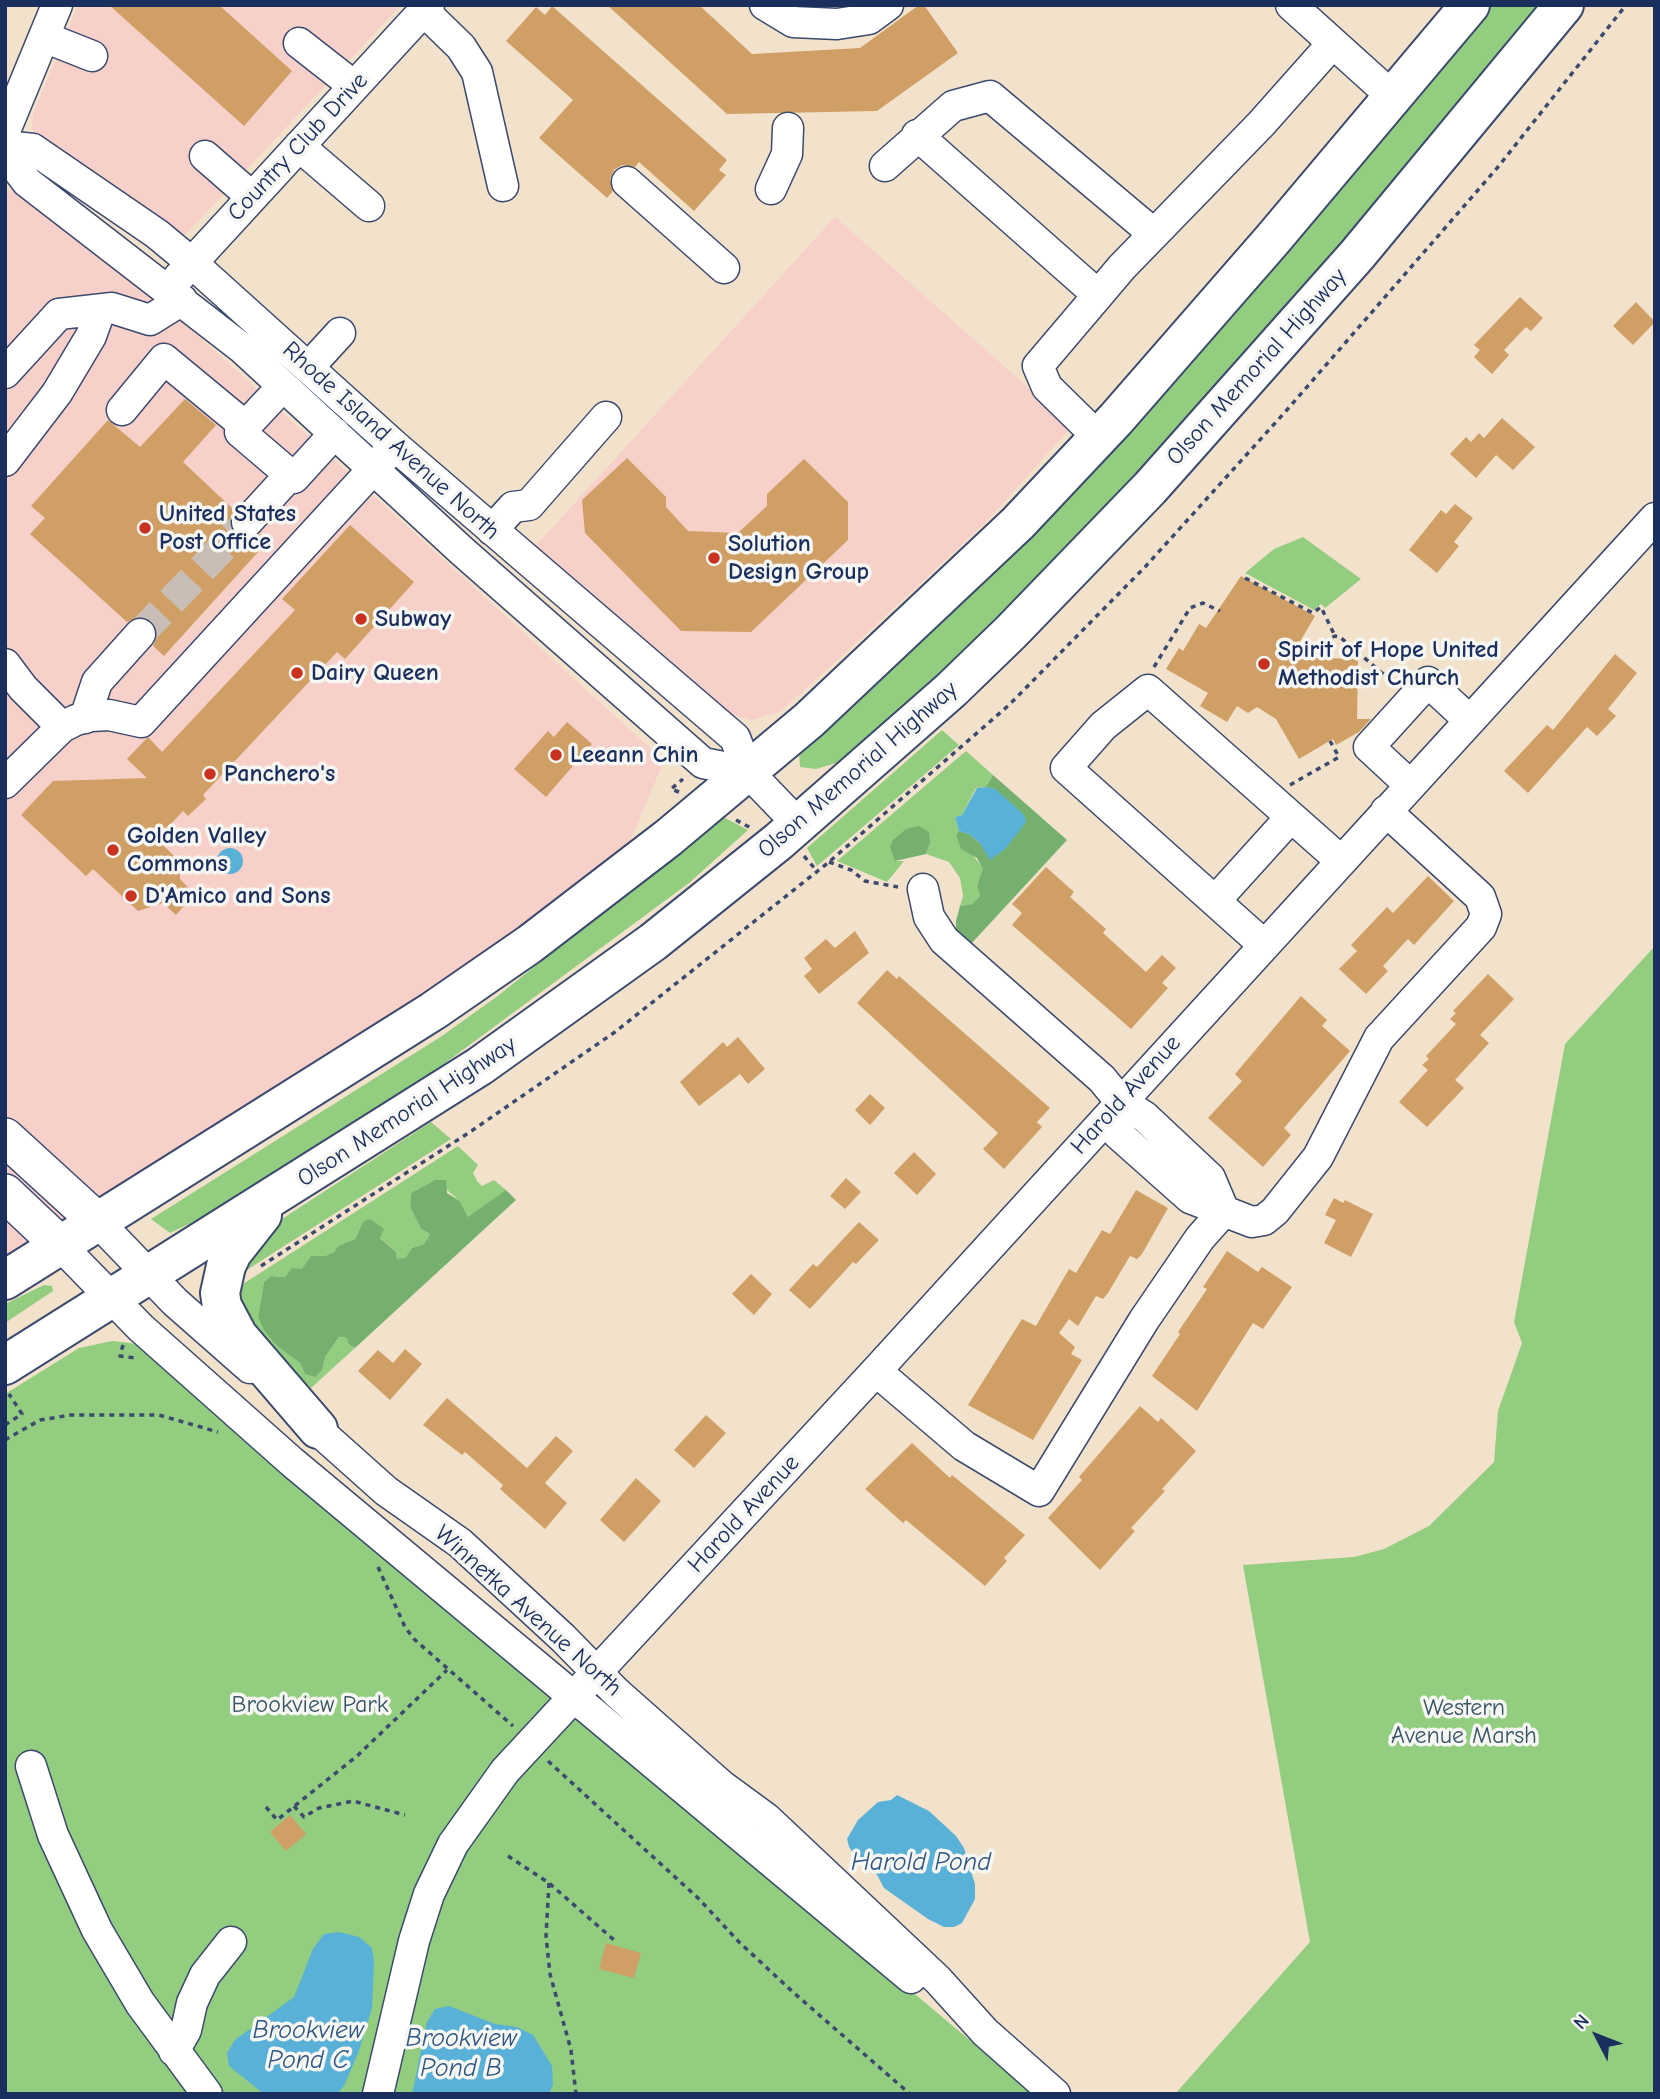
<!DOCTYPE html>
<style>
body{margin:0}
#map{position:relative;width:1660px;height:2099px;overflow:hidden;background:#f3e2cb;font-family:"Comic Neue",sans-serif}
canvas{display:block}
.frame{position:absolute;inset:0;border:7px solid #1b2f5e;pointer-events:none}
.north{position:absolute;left:1562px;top:2001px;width:70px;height:70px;-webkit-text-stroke:5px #f6f6f2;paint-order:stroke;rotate:312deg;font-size:19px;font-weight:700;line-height:28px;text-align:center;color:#1b2f5e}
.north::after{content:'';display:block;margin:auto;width:24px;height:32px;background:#1b2f5e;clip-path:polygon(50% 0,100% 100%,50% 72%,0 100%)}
</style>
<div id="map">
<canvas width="1660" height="2099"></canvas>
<div class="frame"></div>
<div class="north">N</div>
</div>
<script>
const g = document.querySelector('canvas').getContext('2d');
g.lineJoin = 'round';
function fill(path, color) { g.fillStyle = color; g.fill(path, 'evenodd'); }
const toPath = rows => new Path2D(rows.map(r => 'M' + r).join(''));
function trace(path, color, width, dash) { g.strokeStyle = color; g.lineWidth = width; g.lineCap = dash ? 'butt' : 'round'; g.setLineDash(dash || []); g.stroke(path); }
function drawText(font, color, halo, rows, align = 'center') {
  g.font = font + ' "Comic Neue",sans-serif'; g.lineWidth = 7; g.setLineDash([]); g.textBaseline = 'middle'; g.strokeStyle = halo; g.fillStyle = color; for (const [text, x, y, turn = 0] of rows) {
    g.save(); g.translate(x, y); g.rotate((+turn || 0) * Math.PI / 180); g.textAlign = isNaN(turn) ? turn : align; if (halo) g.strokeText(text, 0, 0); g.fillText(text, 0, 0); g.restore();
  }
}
fill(toPath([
 [78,5,401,5,184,236,173,234,39,140,32,129,33,114],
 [9,189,157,298,664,761,625,853,467,970,5,1261,5,198],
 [835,217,1072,426,986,522,867,633,780,712,751,720,723,712,531,551]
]), '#f7d0c9');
fill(toPath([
 [1489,5,1546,5,1125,493,903,711,836,763,816,769,800,767,799,751],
 [1303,537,1361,579,1325,608,1321,604,1314,610,1245,573,1274,549],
 [942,730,959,745,817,866,807,848],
 [966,751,993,775,986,787,976,788,962,815,955,817,959,831,956,834,984,869,977,884,980,896,972,904,960,906,963,896,960,878,949,862,926,854,930,843,895,861,904,861,887,882,837,861],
 [721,816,748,830,689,883,422,1080,254,1188,193,1222,170,1233,151,1219,442,1036,499,995],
 [1655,946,1655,2094,1175,2094,1310,1942,1243,1565,1354,1557,1384,1549,1429,1526,1494,1462,1498,1411,1522,1343,1514,1322,1565,1044],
 [431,1122,451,1139,239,1275,259,1234],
 [458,1146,478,1165,473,1173,477,1181,482,1186,494,1180,506,1190,472,1217,468,1217,460,1201,435,1180,411,1193,410,1207,421,1229,430,1234,424,1244,412,1248,405,1258,397,1260,396,1252,363,1222,355,1239,338,1246,334,1252,325,1256,311,1256,302,1270,285,1277,271,1276,264,1282,258,1316,277,1346,301,1364,325,1357,339,1337,347,1338,348,1344,355,1348,311,1388,243,1325,238,1284,243,1284],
 [44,1285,52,1286,53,1291,5,1323,5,1304],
 [112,1341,131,1343,147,1350,1034,2094,5,2094,5,1394,79,1348]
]), '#93cd80');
fill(toPath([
 [993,775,1067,840,970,945,956,933,956,921,960,906,972,904,980,896,977,885,983,869,977,858,961,849,956,834,959,831,969,834,980,843,995,789,986,787],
 [919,826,929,832,930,843,926,854,895,861,890,847,893,840,906,829],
 [435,1180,446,1180,447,1193,460,1201,468,1217,506,1190,516,1200,355,1348,348,1344,347,1338,339,1337,325,1357,322,1370,315,1377,305,1374,301,1364,277,1346,264,1330,258,1316,264,1282,271,1276,285,1277,292,1268,302,1269,311,1256,325,1256,334,1252,338,1246,355,1239,363,1222,370,1219,384,1229,380,1238,396,1252,397,1259,405,1258,412,1248,424,1244,430,1234,421,1229,410,1207,411,1193]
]), '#76b06e');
fill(toPath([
 [986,787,995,789,1009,801,1024,815,1026,822,1006,848,990,860,980,843,969,834,959,831,955,817,962,815,977,788],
 '217 861a13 13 0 1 1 26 0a13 13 0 1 1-26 0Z',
 [897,1795,929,1811,956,1836,964,1848,975,1884,975,1899,962,1923,954,1927,944,1927,928,1919,884,1888,875,1871,855,1856,849,1847,847,1839,858,1820,878,1802,891,1800],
 [339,1932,359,1937,372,1948,374,1961,372,2008,359,2051,344,2086,337,2094,264,2094,229,2066,227,2053,235,2040,294,1997,313,1949,324,1934],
 [449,2006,495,2024,517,2027,533,2035,552,2066,553,2085,549,2094,412,2094,427,2022,435,2009]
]), '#5ab1d7');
fill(toPath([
 [109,5,219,5,292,71,244,126],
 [607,5,699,5,752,54,860,48,919,5,924,5,958,53,877,111,727,114],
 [552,6,727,160,719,170,726,175,694,211,639,162,635,167,622,165,614,170,610,179,613,191,607,198,539,138,573,100,506,41,536,7,545,15],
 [1520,297,1543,318,1531,331,1526,327,1504,350,1509,355,1492,374,1474,357,1480,350,1474,345],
 [1636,302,1655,322,1633,345,1613,326],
 [185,399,216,425,183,462,234,510,230,527,236,535,252,539,260,534,268,541,164,656,153,646,157,637,152,621,143,617,127,622,30,534,45,518,31,506,108,420,140,447],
 [1502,418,1535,447,1513,470,1496,455,1476,478,1450,454,1466,437,1471,442,1479,433,1484,438],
 [627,458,666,497,666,507,688,531,738,533,767,506,767,494,804,459,848,502,848,540,751,632,681,631,585,533,582,500],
 [1455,504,1473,518,1454,542,1459,546,1437,573,1409,550,1441,510,1446,514],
 [350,525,414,582,345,659,337,652,203,795,206,799,188,816,183,811,157,839,179,861,180,879,194,894,176,915,163,903,138,911,93,869,86,876,21,815,53,781,147,778,127,759,148,737,162,752,295,610,282,599],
 [1241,576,1315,616,1291,657,1358,659,1357,719,1371,719,1359,732,1336,745,1333,739,1299,759,1276,719,1257,707,1248,713,1237,706,1227,722,1200,706,1208,693,1166,669,1179,648,1183,651,1199,624,1206,628],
 [1615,654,1637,673,1608,709,1616,716,1597,736,1587,727,1528,793,1504,771,1547,725,1553,730],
 [567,722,592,744,546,797,514,769,548,731,554,737],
 [1046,867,1074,892,1070,897,1106,929,1103,933,1146,972,1162,955,1176,968,1162,983,1168,988,1131,1029,1012,925,1022,913,1012,904],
 [1428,876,1454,901,1414,945,1408,939,1383,966,1388,971,1366,994,1339,969,1357,951,1351,945,1387,907,1393,913],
 [855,931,869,953,819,994,804,976,812,969,804,958,826,939,835,948],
 [887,970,897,979,899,976,1050,1108,1037,1122,1042,1127,1004,1169,983,1149,998,1133,857,1003],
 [1488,974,1514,999,1480,1035,1489,1043,1455,1080,1464,1088,1427,1127,1399,1102,1428,1070,1422,1065,1429,1059,1426,1056,1456,1024,1450,1019,1456,1013,1453,1011],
 [1301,996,1327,1020,1322,1026,1350,1051,1284,1128,1291,1135,1263,1167,1208,1118,1242,1081,1235,1074],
 [738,1037,765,1069,748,1084,740,1074,699,1106,680,1082,723,1042,727,1047],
 [870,1094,885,1108,870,1125,855,1110],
 [914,1152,936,1174,917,1195,894,1173],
 [846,1178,861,1192,845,1209,830,1196],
 [1136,1190,1168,1208,1142,1254,1137,1259,1130,1256,1108,1293,1103,1299,1096,1296,1078,1326,1069,1319,1059,1333,1075,1347,1071,1354,1082,1360,1033,1440,968,1405,1022,1319,1036,1326,1069,1269,1076,1273,1102,1230,1110,1234],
 [1334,1198,1343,1203,1345,1200,1373,1214,1351,1257,1324,1243,1336,1220,1325,1215],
 [859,1222,879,1240,856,1264,853,1262,810,1309,789,1290,813,1264,817,1267],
 [1227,1251,1258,1272,1262,1267,1292,1287,1263,1329,1253,1323,1197,1411,1152,1376,1180,1334,1178,1332,1207,1289,1203,1287],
 [751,1274,772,1294,754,1315,732,1294],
 [405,1349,422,1364,390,1400,358,1371,378,1350,393,1363],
 [447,1398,527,1468,556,1436,573,1451,545,1483,567,1503,545,1529,500,1489,503,1485,465,1452,462,1455,423,1425],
 [1140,1406,1158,1422,1161,1418,1196,1451,1162,1489,1165,1491,1131,1528,1135,1531,1100,1570,1048,1518,1082,1480,1079,1477],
 [706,1415,726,1433,694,1468,674,1450],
 [912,1443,950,1478,952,1475,1025,1535,1004,1558,1007,1561,985,1586,906,1520,903,1523,865,1489],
 [636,1478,661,1501,624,1542,600,1520],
 [290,1815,306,1834,286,1851,270,1832],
 [606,1943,641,1953,634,1978,599,1969]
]), '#d09f65');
trace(toPath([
 [140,634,247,522]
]), '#c8beb5', 30, [30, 15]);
const minor = toPath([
 [765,5,793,22,837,24,869,19,888,5],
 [1291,5,1394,98],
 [424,11,461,47,477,72,503,186],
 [44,37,92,56],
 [299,43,354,86],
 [5,131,57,5],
 [917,135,1098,295],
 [5,146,33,149,157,234,192,263,395,446,735,738,748,772,798,824],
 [299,146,369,206],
 [5,153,27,182,243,349,462,551,703,763,748,772],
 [205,156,252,197],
 [885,166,953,106,990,96,1154,234],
 [627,182,724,268],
 [771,189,787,154,788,128],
 [178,278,429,5],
 [308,368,340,333],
 [5,373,59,314,112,308,150,320,182,300],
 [283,386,240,432,294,478,335,433],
 [122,410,164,359,245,426],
 [1098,437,1047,387,1038,366,1122,267,1261,124,1333,43],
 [5,461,57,393,91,336,100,311],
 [247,522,290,475],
 [492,530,513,507,529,505,606,417],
 [5,664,23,688,62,727],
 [85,718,97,682,140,634],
 [5,783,62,727,76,720,91,716,109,715,141,722,387,454],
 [1410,785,1369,747,1428,682,1469,720],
 [923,889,929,917,944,940,1102,1079,1120,1101,1145,1117,1210,1178,1224,1211],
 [1215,901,1291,817],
 [1264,945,1066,768,1103,726,1148,690,1340,860],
 [1120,1101,1118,1134,1190,1198,1252,1222,1264,1220,1275,1211,1318,1157,1379,1038,1481,927,1486,914,1480,897,1386,811],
 [98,1222,175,1302,250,1368],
 [60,1245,141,1328,292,1462,911,1978],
 [876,1371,964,1446,1039,1491,1144,1320,1200,1238,1224,1211],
 [302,1416,386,1491,460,1543,563,1638,616,1692,721,1785,766,1818,938,1980,985,2032,1055,2094],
 [31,1766,53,1835,97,1930,140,2003,207,2094],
 [174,2051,186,2030,192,2003,205,1975,231,1942],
 [378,2094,414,1941,429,1894,453,1844,505,1771,876,1371,1655,518]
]);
const major = toPath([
 [5,1137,98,1222],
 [5,1193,60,1245]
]);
const highway = toPath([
 [262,1215,232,1253,226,1266,220,1293,222,1306,238,1336,318,1429],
 [5,1280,433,1011,530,944,668,838,809,720,1018,523,1116,419,1273,239,1470,5],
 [5,1365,480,1066,653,942,779,841,951,690,1011,632,1150,488,1357,255,1564,5]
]);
trace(minor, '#3b4a6e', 33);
trace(major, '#3b4a6e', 40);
trace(highway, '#3b4a6e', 42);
trace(toPath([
 [1245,578,1313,613,1321,607,1335,636],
 [1295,650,1310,648,1335,636,1340,637,1395,684],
 [1154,667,1190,608,1203,603,1220,611],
 [1290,785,1339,757,1330,741],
 [679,792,671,789,683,779],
 [736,820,751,828],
 [804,856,817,871],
 [829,862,851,870,865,881,898,887],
 [261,1266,470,1132,615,1032,829,862,1009,705,1145,567,1286,411,1498,167,1626,5],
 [123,1345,120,1356,135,1358],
 [5,1425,22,1414,9,1394],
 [5,1440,40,1420,71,1415,159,1415,218,1432],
 [378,1567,405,1627,414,1639,513,1726],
 [548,1761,698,1898,739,1942,794,1993,910,2094],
 [294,1806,304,1817,319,1808,353,1801,405,1815],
 [266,1807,277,1820,357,1756,447,1670],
 [508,1856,549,1883,614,1940],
 [549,1883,546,1936,550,1974,571,2050,576,2094]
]), '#3b4a6e', 3.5, [5, 5]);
trace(minor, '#fff', 30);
trace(major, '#fff', 37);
trace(highway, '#fff', 38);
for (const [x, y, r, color] of [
 [145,528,7,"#c8321e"],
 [714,558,7,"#c8321e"],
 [361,619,7,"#c8321e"],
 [1264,664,7,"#c8321e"],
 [297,673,7,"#c8321e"],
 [556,755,7,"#c8321e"],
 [210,774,7,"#c8321e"],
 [113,850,7,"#c8321e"],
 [131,896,7,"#c8321e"]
]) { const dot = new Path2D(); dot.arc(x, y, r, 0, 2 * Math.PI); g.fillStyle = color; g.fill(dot); trace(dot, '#f6f6f2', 2.5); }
drawText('24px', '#1b2f5e', '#f6f6f2', [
 ["Country Club Drive",298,147,-47],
 ["Olson Memorial Highway",1257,367,-48],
 ["Rhode Island Avenue North",391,441,42],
 ["Olson Memorial Highway",858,770,-41],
 ["Harold Avenue",1126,1095,-48],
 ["Olson Memorial Highway",407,1112,-33],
 ["Harold Avenue",744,1514,-47],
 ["Winnetka Avenue North",528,1611,42]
]);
drawText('bold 24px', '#1b2f5e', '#f6f6f2', [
 ["United States",159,514],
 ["Post Office",159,542],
 ["Solution",728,544],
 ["Design Group",728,572],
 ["Subway",375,619],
 ["Spirit of Hope United",1278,650],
 ["Methodist Church",1278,678],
 ["Dairy Queen",311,673],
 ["Leeann Chin",570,755],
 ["Panchero's",224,774],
 ["Golden Valley",127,836],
 ["Commons",127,864],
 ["D'Amico and Sons",145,896]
], 'left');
drawText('24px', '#395666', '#f6f6f2', [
 ["Brookview Park",310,1705],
 ["Western",1464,1708],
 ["Avenue Marsh",1464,1736]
]);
drawText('italic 26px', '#2e5682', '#f6f6f2', [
 ["Harold Pond",921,1863],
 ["Brookview",308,2031],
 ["Pond C",308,2061],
 ["Brookview",461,2039],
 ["Pond B",461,2069]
]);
</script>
